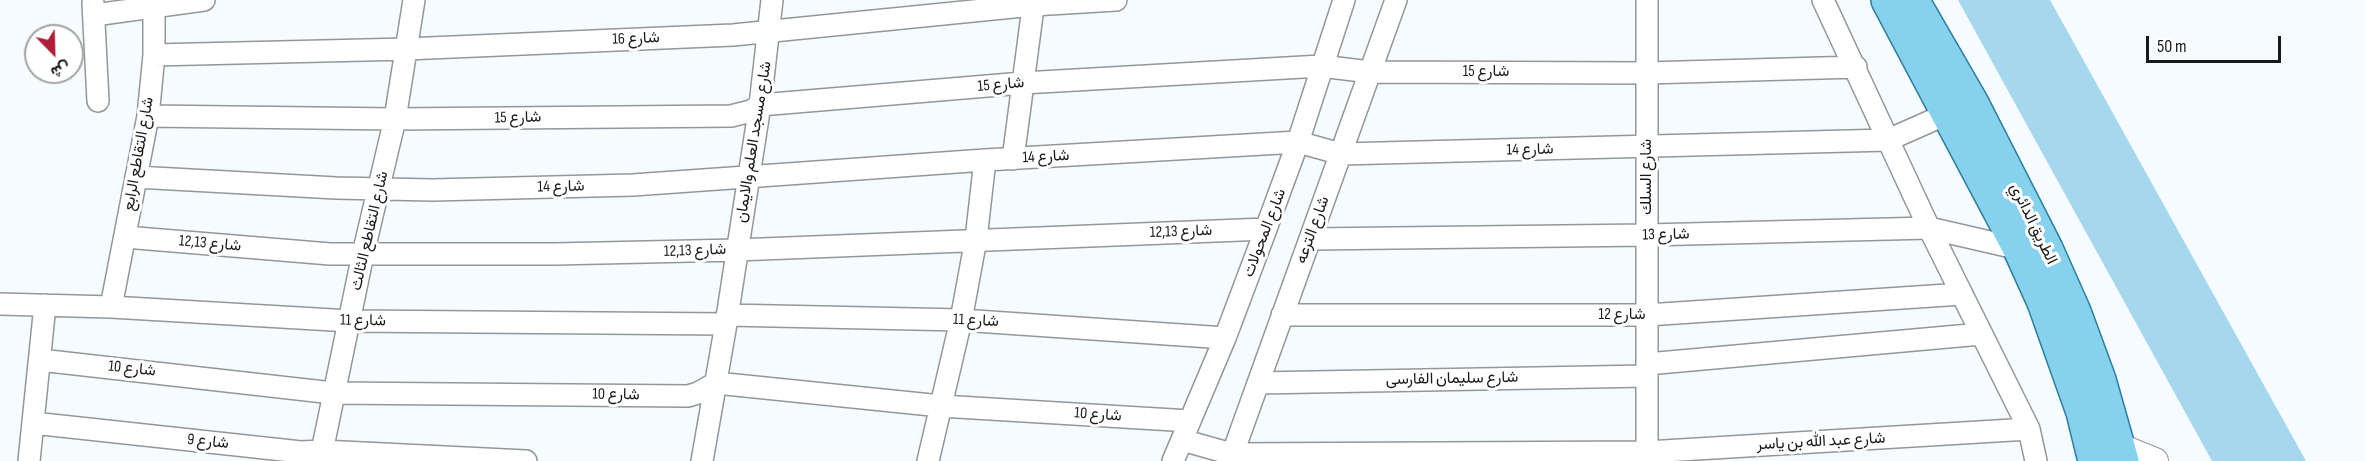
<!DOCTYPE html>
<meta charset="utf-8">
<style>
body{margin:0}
#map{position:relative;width:2365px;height:461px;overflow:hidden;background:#f5fbfe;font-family:"Sofia Sans Condensed",Vazirmatn,sans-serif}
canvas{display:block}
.north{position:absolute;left:24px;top:24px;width:60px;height:60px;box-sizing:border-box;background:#fff;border:2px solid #a2a3a3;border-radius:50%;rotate:157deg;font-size:16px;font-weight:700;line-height:24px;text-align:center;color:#17191a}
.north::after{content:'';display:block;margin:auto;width:21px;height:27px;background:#b01d39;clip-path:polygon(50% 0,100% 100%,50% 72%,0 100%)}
.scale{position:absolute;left:2146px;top:36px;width:135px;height:27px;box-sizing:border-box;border:3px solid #17191a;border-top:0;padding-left:8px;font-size:18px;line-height:21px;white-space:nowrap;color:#17191a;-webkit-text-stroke:4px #fff;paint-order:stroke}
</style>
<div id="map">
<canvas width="2365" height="461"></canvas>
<div class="north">ش</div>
<div class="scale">50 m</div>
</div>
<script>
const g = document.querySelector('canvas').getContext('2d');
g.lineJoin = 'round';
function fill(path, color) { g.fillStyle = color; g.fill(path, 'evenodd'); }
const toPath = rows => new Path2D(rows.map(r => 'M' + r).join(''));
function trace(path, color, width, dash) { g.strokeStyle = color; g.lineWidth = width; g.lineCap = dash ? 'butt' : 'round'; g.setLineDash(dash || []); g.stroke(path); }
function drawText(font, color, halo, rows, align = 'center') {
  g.font = font + ' "Sofia Sans Condensed",Vazirmatn,sans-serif'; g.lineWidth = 6; g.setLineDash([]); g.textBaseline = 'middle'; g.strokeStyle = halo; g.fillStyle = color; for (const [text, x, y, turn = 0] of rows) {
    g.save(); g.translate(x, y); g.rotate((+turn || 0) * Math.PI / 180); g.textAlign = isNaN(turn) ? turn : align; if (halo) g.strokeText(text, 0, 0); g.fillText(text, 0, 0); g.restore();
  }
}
fill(toPath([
 [1958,0,2050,0,2306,461,2212,461]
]), '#a5d7ef');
const minor = toPath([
 [1823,0,1929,228,2029,429,2036,461],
 [93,3,98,101],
 [94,15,204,0],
 [154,55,406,49,733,35,1033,5,1116,0],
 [148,116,395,119,731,116,751,111,760,105,1023,83,1321,66,1370,72,1647,73,1856,67],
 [1013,159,1034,0],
 [136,177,336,188,433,190,633,185,985,160,1298,142,1341,154,1888,140,1949,113],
 [125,237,330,254,555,254,737,250,1266,229],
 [1310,239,1647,235,1929,228,2020,249],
 [0,304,111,307,350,321,726,324],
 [111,307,148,116,154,55,154,0],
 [727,315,961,320,1225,338],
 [1282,315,1647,315,1962,294],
 [40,360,333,393,688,396,698,393,716,383,941,406,1190,421],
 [1647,364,1981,334],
 [1258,383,1647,376],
 [33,423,301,452,322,451,526,461],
 [1182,440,1232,454,1647,452,2029,429],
 [29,461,45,305],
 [320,461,363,254,395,119,414,0],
 [702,461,726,324,760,105,772,0],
 [928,461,961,320,976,239,985,160],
 [1173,461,1225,338,1266,229,1298,142,1344,0],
 [1230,461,1396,0],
 [1647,461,1647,0]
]);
const tertiary = toPath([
 [2118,446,2155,461]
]);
const primary = toPath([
 [1888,0,2020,249,2044,302,2083,412,2095,461],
 [1912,0,1971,102,2046,249,2074,312,2099,380,2122,461]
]);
trace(minor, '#929799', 24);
trace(tertiary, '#929799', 28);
trace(primary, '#2b7e9d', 36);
trace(minor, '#fff', 21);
trace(tertiary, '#fff', 26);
trace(primary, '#86d2ee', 33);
drawText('16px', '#17191a', '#fff', [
 ["شارع 16",636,39,-2],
 ["شارع 15",1486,72],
 ["شارع 15",1001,85,-5],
 ["شارع 15",518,118,-1],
 ["شارع مسجد العلم والايمان",754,142,-81],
 ["شارع 14",1530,150,-1],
 ["شارع التقاطع الرابع",139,154,-80],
 ["شارع 14",1046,157,-3],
 ["شارع السلك",1647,177,-90],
 ["شارع 14",561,187,-1],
 ["الطريق الدائري",2033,224,64],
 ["شارع الترعه",1313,230,-70],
 ["شارع التقاطع الثالث",370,231,-77],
 ["شارع 12,13",1181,232,-2],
 ["شارع المحولات",1265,233,-69],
 ["شارع 13",1666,235,-1],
 ["شارع 12,13",210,244,5],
 ["شارع 12,13",695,251,-2],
 ["شارع 12",1622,315],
 ["شارع 11",363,321,1],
 ["شارع 11",976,321,3],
 ["شارع 10",132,369,6],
 ["شارع سليمان الفارسى",1452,379,-1],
 ["شارع 10",616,395,1],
 ["شارع 10",1098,415,4],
 ["شارع 9",208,442,6],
 ["شارع عبد الله بن ياسر",1821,442,-3]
]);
</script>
